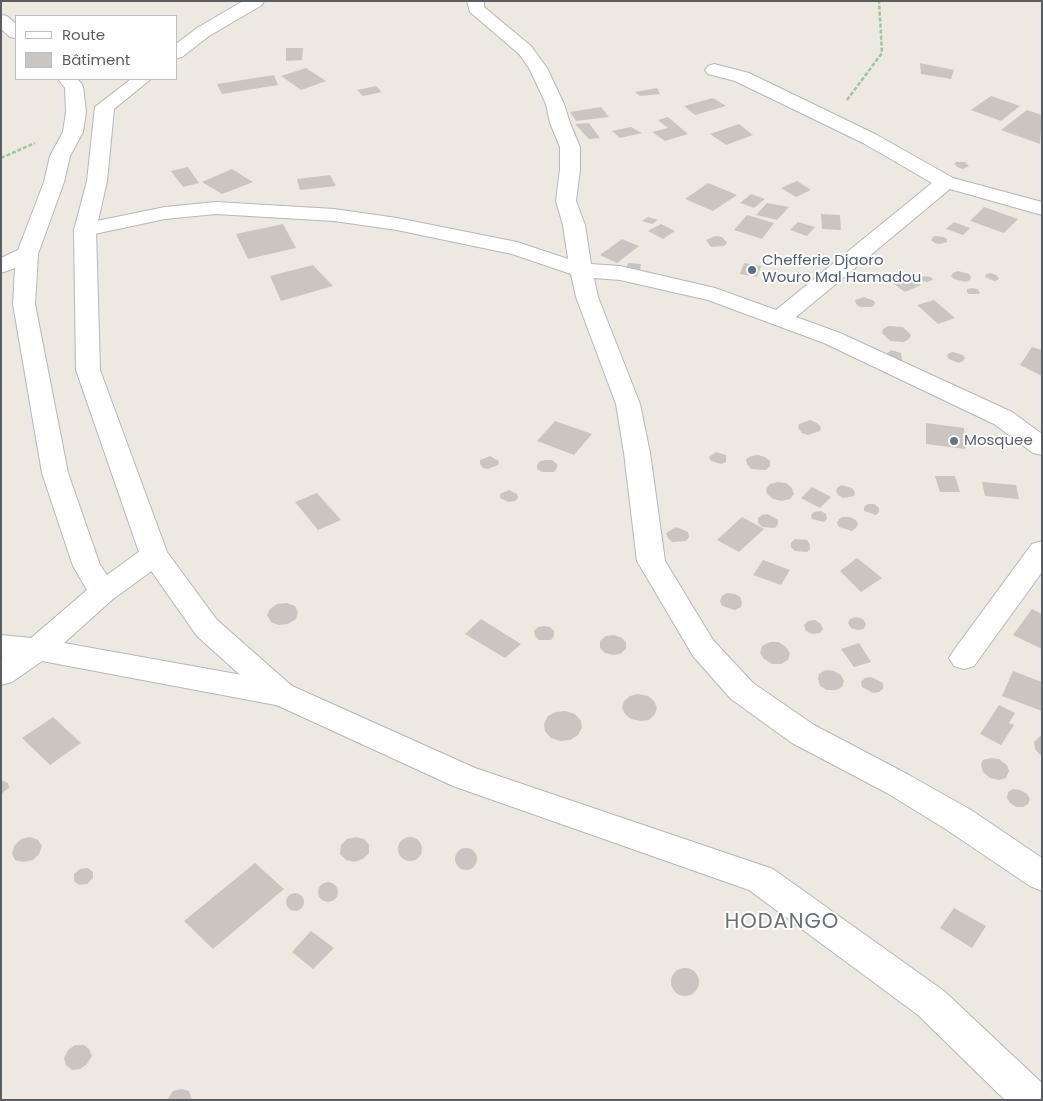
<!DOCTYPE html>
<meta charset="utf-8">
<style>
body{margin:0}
#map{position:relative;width:1043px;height:1101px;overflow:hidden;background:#ede9e1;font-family:Poppins,sans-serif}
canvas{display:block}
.frame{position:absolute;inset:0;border:2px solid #5a5e62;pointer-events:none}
.legend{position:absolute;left:15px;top:15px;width:162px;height:65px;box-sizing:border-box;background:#fff;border:1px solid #bdbfc0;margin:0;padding:6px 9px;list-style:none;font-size:15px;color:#5a5e62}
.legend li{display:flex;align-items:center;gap:10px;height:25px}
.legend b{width:25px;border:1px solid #bdbfc0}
</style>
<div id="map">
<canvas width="1043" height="1101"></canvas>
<div class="frame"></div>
<ul class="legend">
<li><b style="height:6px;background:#fff"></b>Route</li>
<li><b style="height:14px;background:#cac5c0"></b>Bâtiment</li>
</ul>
</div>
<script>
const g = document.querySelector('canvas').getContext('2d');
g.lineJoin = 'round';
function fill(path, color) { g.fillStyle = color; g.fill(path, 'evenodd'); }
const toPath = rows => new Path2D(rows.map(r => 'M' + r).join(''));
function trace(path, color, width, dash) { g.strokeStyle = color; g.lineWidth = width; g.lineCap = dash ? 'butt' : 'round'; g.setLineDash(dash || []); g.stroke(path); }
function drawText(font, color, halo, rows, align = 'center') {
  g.font = font + ' Poppins,sans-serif'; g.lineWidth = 4; g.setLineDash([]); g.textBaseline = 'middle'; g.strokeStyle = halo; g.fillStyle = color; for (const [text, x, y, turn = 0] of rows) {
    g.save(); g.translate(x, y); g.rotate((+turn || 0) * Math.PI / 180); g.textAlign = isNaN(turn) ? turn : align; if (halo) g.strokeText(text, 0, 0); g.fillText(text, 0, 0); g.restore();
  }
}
fill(toPath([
 [286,48,303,48,302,60,286,61],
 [920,63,954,70,951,79,921,74],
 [306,68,326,81,301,90,281,76],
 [274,75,278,85,222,94,217,84],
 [376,86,382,92,363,96,357,90],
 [657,88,660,94,640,96,635,92],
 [991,96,1020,106,1001,121,971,110],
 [713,98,726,106,695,115,684,106],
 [601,107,609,117,576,121,570,112],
 [1027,110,1042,115,1040,144,1001,130],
 [668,117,688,134,665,141,652,132,668,128,658,120],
 [589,123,600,138,589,139,575,124],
 [739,124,753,135,726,145,710,134],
 [631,127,642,133,620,138,612,131],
 [956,162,965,162,969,166,963,169,959,168,954,164],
 [188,167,199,183,183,187,171,171],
 [232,169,253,182,222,194,202,182],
 [330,175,336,186,300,190,297,179],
 [797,181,811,190,796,197,781,188],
 [708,183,737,195,713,211,685,199],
 [751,194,765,199,754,208,740,203],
 [767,203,789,207,777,220,756,215],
 [984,207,1018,219,1004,233,970,221],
 [821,214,840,215,841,230,822,229],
 [747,215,774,223,762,239,734,230],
 [648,217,658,220,652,224,642,221],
 [798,222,815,227,807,236,790,230],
 [954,222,970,228,963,235,946,229],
 [283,224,296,248,248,259,236,234],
 [661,224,675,231,663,239,648,231],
 [715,236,722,237,727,243,724,246,711,247,706,240],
 [934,236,944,237,947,239,947,242,940,244,935,243,931,240],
 [622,239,639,246,617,263,600,255],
 [628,263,641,264,640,271,626,270],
 [744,263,761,266,757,277,740,274],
 [313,265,333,286,281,301,270,276],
 [958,271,969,274,971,277,970,280,965,282,954,279,951,276,953,273],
 [902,272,921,285,905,292,886,278],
 [991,273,996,275,999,278,998,280,994,281,985,277,986,274],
 [922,276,931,277,933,280,927,282,922,281,921,278],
 [972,288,977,289,980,292,979,294,969,294,967,292,967,289],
 [864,297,874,301,875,304,872,307,860,307,856,304,855,300],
 [934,300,955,318,938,324,917,305],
 [888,326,903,327,911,335,909,339,904,342,890,341,882,333,883,329],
 [1032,347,1042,350,1042,376,1020,365],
 [891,350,901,353,902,360,898,361,885,355],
 [953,352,963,355,965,358,963,361,959,363,949,359,947,356,949,353],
 [810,420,817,423,821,427,820,431,808,435,802,433,798,428,799,424],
 [555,421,592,434,574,455,537,441],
 [926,423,964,428,965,449,926,444],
 [716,452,726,455,726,462,721,464,711,461,709,457],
 [758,455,765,457,770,461,770,466,766,470,751,469,747,464,746,459,751,456],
 [490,456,499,461,498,465,488,469,483,468,480,464,480,460],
 [546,460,552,460,557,464,557,468,554,472,542,472,537,469,537,465,540,461],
 [935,476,955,476,960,492,940,492],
 [778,482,786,483,792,488,794,494,790,499,782,501,773,499,767,494,766,489,770,484],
 [982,482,1016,485,1019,499,985,496],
 [841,485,852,488,855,492,854,496,843,498,838,495,836,491,837,488],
 [812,487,831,497,820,508,801,498],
 [509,490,517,494,518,498,515,501,509,502,500,498,500,494],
 [317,493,341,520,318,530,295,502],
 [868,504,874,504,879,508,879,512,876,515,864,511,864,507],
 [821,511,826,514,827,519,824,522,812,519,811,515,814,512],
 [768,514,778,520,778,524,775,528,762,527,758,523,758,518,762,515],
 [742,517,764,529,739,552,717,540],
 [843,517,850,517,856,520,858,524,856,528,852,531,839,527,837,523,839,519],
 [676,527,688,532,689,537,686,541,672,542,668,538,666,533],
 [795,539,807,540,810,545,810,549,807,552,795,551,791,547,791,543],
 [857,558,882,578,861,592,840,571],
 [763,560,790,570,781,585,753,575],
 [727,593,735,594,740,597,742,602,741,607,735,610,722,606,720,601,722,596],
 [287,603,295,606,298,612,296,619,288,624,278,625,271,622,267,615,270,609,277,604],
 [1032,609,1042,614,1042,649,1013,635],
 [856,617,863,619,866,624,864,629,858,630,851,628,848,623,850,619],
 [481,619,521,644,505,658,465,634],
 [815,620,821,624,823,629,820,633,812,634,806,631,804,625,808,621],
 [544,626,550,627,554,631,554,636,551,640,539,640,535,636,534,631,538,627],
 [614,635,622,638,626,643,626,649,620,654,613,655,605,653,600,648,600,641,606,636],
 [770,642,779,642,786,647,790,653,788,660,781,664,772,664,764,659,760,653,762,646],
 [859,643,871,662,854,667,841,649],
 [826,670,834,671,841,675,844,681,842,687,836,690,827,690,820,686,818,679,819,674],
 [1013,671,1042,682,1042,711,1002,696],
 [871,677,883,683,883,689,879,692,873,693,862,687,861,682,865,678],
 [638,694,648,696,654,701,657,708,655,714,649,720,641,721,631,719,625,714,622,708,624,701,630,696],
 [999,705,1015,713,1009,723,1014,725,1001,745,980,734],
 [565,711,575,714,581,721,582,728,578,735,570,740,560,741,551,738,545,731,544,724,548,716,556,712],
 [53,717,81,743,50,765,22,738],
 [1040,736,1042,736,1042,757,1035,749,1034,742],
 [991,758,999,759,1007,765,1009,771,1006,778,999,780,990,778,983,772,981,765,983,760],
 [1,780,8,783,9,788,1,794],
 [1013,789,1020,790,1027,794,1030,799,1028,804,1023,807,1016,807,1010,803,1007,798,1008,792],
 [30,837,38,840,42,846,39,854,33,860,23,862,15,860,12,854,14,846,21,839],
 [356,837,364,839,369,845,369,853,363,859,354,862,346,860,340,854,341,845,347,839],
 '398 849a12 12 0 1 1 24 0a12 12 0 1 1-24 0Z',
 '455 859a11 11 0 1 1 22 0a11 11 0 1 1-22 0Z',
 [255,863,284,889,213,949,184,921],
 [88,868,93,872,93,878,87,884,79,885,74,881,74,874,80,869],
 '318 892a10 10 0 1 1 20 0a10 10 0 1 1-20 0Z',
 '286 902a9 9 0 1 1 18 0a9 9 0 1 1-18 0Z',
 [954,908,986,926,972,948,940,928],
 [311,931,334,948,313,969,292,952],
 '671 982a14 14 0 1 1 28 0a14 14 0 1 1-28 0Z',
 [75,1045,84,1045,89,1049,92,1056,87,1064,80,1069,72,1070,66,1065,64,1058,68,1050],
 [181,1089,189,1091,192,1100,167,1100,173,1091]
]), '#cac5c0');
const minor = toPath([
 [467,1,484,1,484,7,531,46,547,68,564,104,570,123,580,147,580,169,576,201,585,225,591,264,620,266,715,288,776,310,932,183,863,143,735,81,708,74,705,70,708,66,714,64,749,73,877,135,953,178,1042,202,1042,215,950,189,796,317,840,333,1012,412,1042,434,1042,455,1033,453,994,424,824,343,708,300,620,280,594,278,598,297,640,404,650,453,665,561,713,640,753,683,814,725,909,775,971,810,1042,858,1042,891,1030,886,947,830,887,793,792,743,731,699,693,656,637,561,624,453,616,404,576,297,571,274,512,254,397,230,334,221,216,214,165,219,85,236,77,235,74,230,77,225,165,207,216,202,334,209,397,218,517,242,568,259,563,225,556,201,560,169,560,147,550,123,546,104,529,68,519,54,470,12,467,1],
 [1,15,7,16,16,24,16,38,10,37,1,29,1,15],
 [58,79,77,79,81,83,83,87,86,112,83,132,70,156,64,182,38,254,35,304,68,473,100,565,107,575,144,548,154,545,164,548,168,555,164,562,113,599,64,643,281,682,292,686,296,694,292,702,281,706,42,661,12,682,1,685,1,659,3,657,1,657,1,635,31,638,87,590,73,566,42,473,13,304,15,268,1,273,1,258,18,250,44,182,50,156,63,132,66,112,65,88,58,79],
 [1042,541,1042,572,974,666,964,669,954,666,949,658,954,650,1032,544,1042,541]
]);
const secondary = toPath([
 [243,1,264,1,262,5,209,36,182,57,176,58,176,44,197,28,243,1],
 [131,79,151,79,114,109,107,181,96,230,100,370,167,552,217,620,292,686,475,768,773,869,944,991,1042,1083,1042,1100,1005,1100,918,1015,749,890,453,786,270,702,197,636,140,555,76,370,74,230,87,181,95,107,131,79]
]);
trace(minor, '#b4b8bc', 2);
trace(secondary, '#b3b7bc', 2);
trace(toPath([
 [847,100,882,53,879,1],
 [1,158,35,143]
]), '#98c8a0', 2.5, [4, 2]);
fill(minor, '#fff');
fill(secondary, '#fff');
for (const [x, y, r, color] of [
 [752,270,5,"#5c6f8a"],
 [954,441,5,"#6b7280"]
]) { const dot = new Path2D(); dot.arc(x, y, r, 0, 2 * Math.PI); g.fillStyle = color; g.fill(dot); trace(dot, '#fff', 2); }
drawText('15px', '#4e5e75', '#fff', [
 ["Chefferie Djaoro",762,261],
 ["Wouro Mal Hamadou",762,278]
], 'left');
drawText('15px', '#5b616d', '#fff', [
 ["Mosquee",964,441]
], 'left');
g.letterSpacing = '1px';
drawText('21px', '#6b7174', '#fff', [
 ["HODANGO",782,923]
]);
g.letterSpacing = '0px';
</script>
